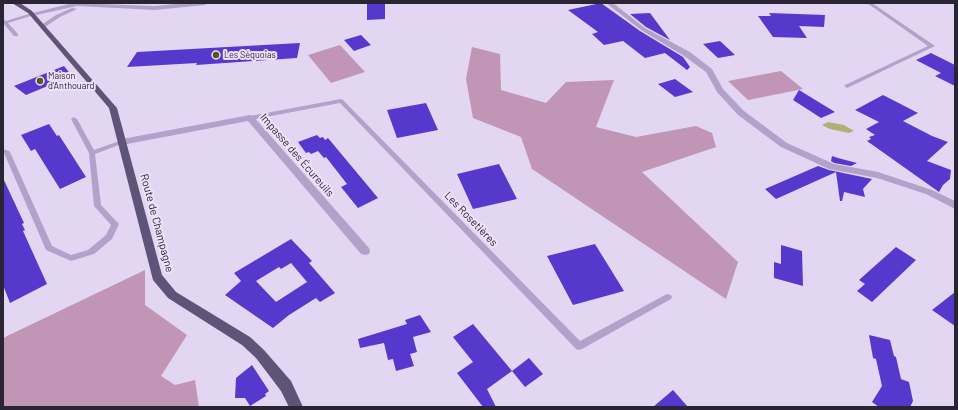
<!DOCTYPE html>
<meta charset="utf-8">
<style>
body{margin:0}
#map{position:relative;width:958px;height:410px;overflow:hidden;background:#e3d6f2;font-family:Barlow,sans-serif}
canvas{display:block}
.frame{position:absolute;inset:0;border:4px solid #292534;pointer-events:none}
</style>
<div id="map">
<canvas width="958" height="410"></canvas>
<div class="frame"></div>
</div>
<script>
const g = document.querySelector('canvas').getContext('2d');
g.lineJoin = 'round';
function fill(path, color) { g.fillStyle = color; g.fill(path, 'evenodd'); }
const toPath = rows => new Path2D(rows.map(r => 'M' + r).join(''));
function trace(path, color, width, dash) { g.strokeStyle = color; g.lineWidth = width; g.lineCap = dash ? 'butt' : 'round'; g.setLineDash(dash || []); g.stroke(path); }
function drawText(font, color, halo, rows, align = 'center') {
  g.font = font + ' Barlow,sans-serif'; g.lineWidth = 4; g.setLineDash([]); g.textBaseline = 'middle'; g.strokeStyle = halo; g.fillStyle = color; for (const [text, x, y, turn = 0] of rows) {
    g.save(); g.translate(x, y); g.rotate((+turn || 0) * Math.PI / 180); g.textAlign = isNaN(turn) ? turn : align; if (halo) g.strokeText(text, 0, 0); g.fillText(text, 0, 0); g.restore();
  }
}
fill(toPath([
 [340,45,365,72,331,83,308,55],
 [472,47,500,54,501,90,546,103,566,82,614,80,596,127,636,137,696,126,712,133,716,147,642,172,738,262,726,299,532,169,521,137,473,118,466,79],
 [781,71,803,89,748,100,728,81],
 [145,270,145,305,187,335,161,376,175,385,195,380,199,407,3,407,3,338]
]), '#c195b5');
fill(toPath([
 [828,122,844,125,854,131,849,133,830,129,822,125]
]), '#b0b073');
fill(toPath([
 [367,3,385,3,385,19,367,20],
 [601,3,640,31,683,57,690,67,687,70,665,53,645,58,623,41,604,45,592,34,598,32,568,10],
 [650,13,670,40,646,27,630,14],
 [769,13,825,15,824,27,799,26,807,38,773,37,758,16,771,16],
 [361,35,371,45,354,51,344,40],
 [720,41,735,55,718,58,703,44],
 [300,43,297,58,196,65,197,63,127,67,137,52],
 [931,53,955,65,955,86,935,76,941,73,916,60],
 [64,66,72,76,26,95,14,86],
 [675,79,693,92,675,97,658,84],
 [799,90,835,112,821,118,793,100],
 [883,95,918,113,903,121,932,136,948,142,927,161,951,170,950,179,943,185,939,192,867,141,871,139,869,137,875,135,866,129,879,122,855,110],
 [426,103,438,130,397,138,387,110],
 [49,124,57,136,59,135,86,177,60,189,35,149,31,151,21,135],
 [317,135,320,138,323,137,325,140,328,138,378,198,358,208,341,187,347,184,326,157,324,158,318,151,311,154,309,152,306,153,298,142],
 [832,156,838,158,857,163,851,166,834,163,831,161],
 [499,164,517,199,473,209,457,174],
 [818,166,829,170,872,179,863,189,865,197,844,192,842,201,840,201,836,172,776,199,765,189],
 [3,178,24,223,22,224,25,230,23,231,47,284,10,303,3,285],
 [291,239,312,261,309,263,335,293,320,302,316,298,289,315,273,328,225,295,241,281,234,273],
 [291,263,307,282,276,302,256,281,279,267,281,269],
 [595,244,624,291,573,305,547,256],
 [781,245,802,251,803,286,774,278,774,262,781,264],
 [896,247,916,260,872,302,857,291,865,284,859,280],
 [955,292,955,326,932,310],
 [420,315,431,332,413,337,417,352,410,354,414,366,396,371,393,359,388,360,384,343,360,348,358,339,407,324,405,320],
 [473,324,512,371,487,389,496,407,483,407,457,373,473,362,453,337],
 [869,335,890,340,894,356,896,357,901,379,909,382,913,401,910,407,879,407,872,402,882,386,876,359,873,358],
 [529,358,543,374,525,387,512,371],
 [252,365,269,391,265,394,266,396,250,406,245,398,235,398,236,378],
 [673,390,688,407,653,407]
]), '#5539cd');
fill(toPath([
 [867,3,872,3,935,46,847,88,844,86,845,85,928,46,867,3],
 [32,13,34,13,34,15,8,23,18,34,18,36,14,36,3,23,3,19,6,21,32,13],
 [341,99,343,100,580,341,665,295,668,294,671,295,672,297,671,299,582,349,579,350,576,349,340,103,250,120,247,118,250,116,341,99],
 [74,117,77,119,94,150,122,140,125,142,124,143,95,154,101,205,119,224,112,239,94,254,71,261,46,250,4,153,3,153,3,149,9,151,10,152,52,246,71,255,88,250,106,235,111,225,94,206,89,153,71,119,74,117]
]), '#b2a2ca');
fill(toPath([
 [73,3,155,6,186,3,208,3,205,5,155,10,77,6,32,16,29,14,73,3],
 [606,3,613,3,645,28,690,52,712,69,723,89,744,111,787,143,834,164,878,172,932,190,955,201,955,209,926,194,877,178,829,169,781,147,738,115,717,92,706,72,684,56,641,30,606,3],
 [72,8,77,9,60,17,45,27,40,26,56,15,72,8],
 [250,115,253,116,369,248,370,251,369,254,365,255,361,254,248,121,122,145,118,142,122,139,250,115]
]), '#b2a2ca');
fill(toPath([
 [12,3,20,3,32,11,117,108,162,275,176,292,250,337,264,350,291,381,303,407,289,407,281,391,256,358,242,345,168,298,153,280,109,108,28,13,12,3]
]), '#5e5477');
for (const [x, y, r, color] of [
 [216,55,4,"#575818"],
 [40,81,4,"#575818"]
]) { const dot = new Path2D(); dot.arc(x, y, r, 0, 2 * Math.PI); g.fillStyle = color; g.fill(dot); trace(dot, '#eee2fa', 1.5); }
drawText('9px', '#292534', '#eee2fa', [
 ["Les Séquoias",224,55],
 ["Maison",48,76],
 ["d'Anthouard",48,86]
], 'left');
drawText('11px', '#292534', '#eee2fa', [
 ["Impasse des Écureuils",297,155,49],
 ["Les Rosetières",471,219,46],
 ["Route de Champagne",157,223,75]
]);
</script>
